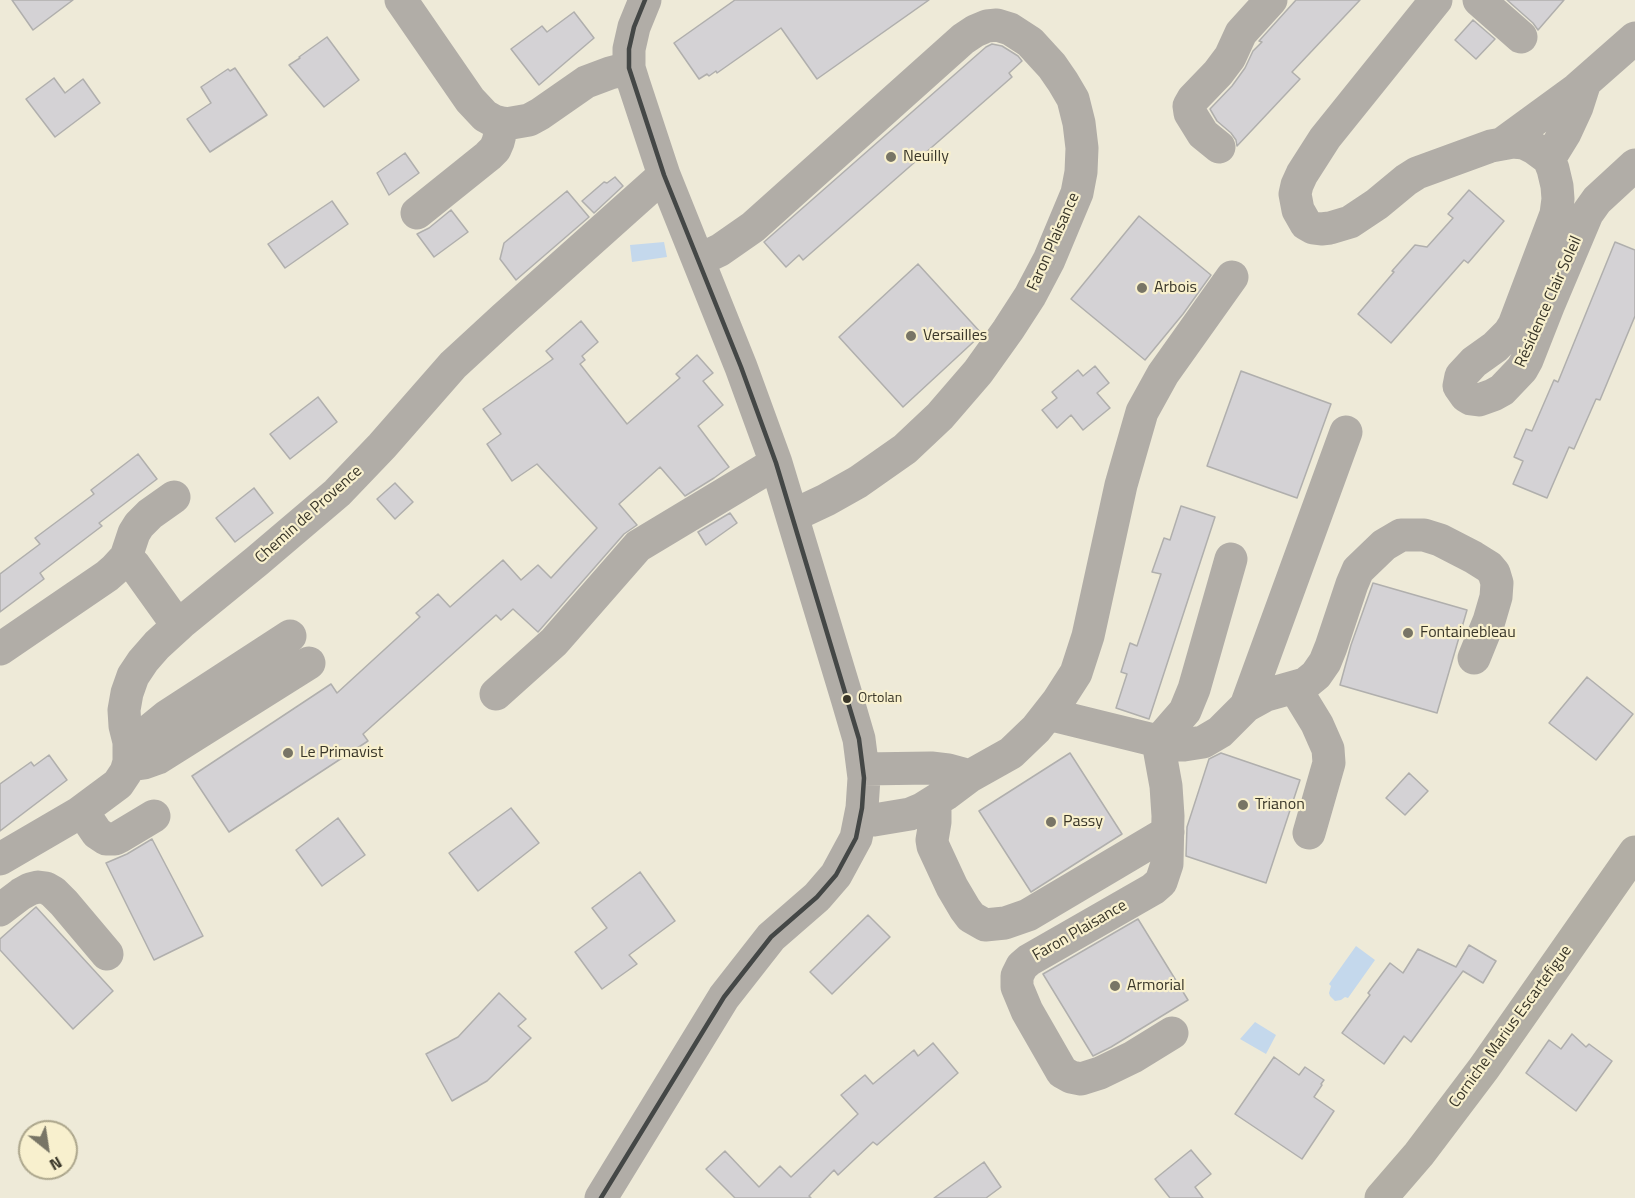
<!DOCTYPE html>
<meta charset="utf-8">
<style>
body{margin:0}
#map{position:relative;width:1635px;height:1198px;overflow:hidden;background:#eeead8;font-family:"Titillium Web",sans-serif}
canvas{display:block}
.north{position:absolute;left:18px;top:1120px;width:60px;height:60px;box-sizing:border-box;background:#f8f0ce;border:2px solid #aca68c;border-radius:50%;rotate:150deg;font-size:16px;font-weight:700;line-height:24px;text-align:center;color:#393629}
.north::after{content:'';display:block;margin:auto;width:21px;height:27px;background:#787566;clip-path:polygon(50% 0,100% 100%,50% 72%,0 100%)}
</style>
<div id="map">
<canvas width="1635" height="1198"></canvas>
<div class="north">N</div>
</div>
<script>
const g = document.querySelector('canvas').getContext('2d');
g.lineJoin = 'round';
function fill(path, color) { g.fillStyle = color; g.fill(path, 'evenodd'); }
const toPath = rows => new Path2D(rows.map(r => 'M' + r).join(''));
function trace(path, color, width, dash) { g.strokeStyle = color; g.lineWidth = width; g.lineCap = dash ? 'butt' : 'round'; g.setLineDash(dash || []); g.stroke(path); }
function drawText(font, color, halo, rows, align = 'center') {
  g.font = font + ' "Titillium Web",sans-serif'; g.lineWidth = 4.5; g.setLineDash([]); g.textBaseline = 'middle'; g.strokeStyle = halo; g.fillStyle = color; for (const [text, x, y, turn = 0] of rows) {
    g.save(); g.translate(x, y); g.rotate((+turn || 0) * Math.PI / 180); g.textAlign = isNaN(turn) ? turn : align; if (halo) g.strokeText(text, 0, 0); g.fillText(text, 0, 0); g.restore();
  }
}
fill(toPath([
 [664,242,667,257,632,262,630,245],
 [1356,946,1375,960,1348,998,1345,997,1341,1000,1335,1001,1330,996,1329,993,1331,986,1329,984],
 [1255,1022,1276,1035,1266,1054,1240,1039]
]), '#c4d8ec');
const building = toPath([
 [12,0,73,0,33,30,12,0],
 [735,0,929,0,817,79,781,28,717,73,716,71,709,76,707,74,699,79,674,43,735,0],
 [1296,0,1360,0,1292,72,1300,79,1237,146,1236,140,1231,133,1217,121,1210,109,1232,86,1245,68,1253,51,1262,42,1259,41,1296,0],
 [1507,0,1564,0,1538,30,1533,23,1507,0],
 [574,12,594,38,539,85,511,49,542,26,547,32,574,12],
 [1473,20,1495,39,1476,59,1455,40,1473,20],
 [327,37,359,80,324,107,289,65,300,58,299,57,327,37],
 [992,44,1002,46,1018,56,1022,61,1009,73,1012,77,803,260,799,255,786,267,764,242,986,47,992,44],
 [235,68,267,115,210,152,187,119,211,103,201,87,228,69,230,71,235,68],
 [54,78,65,93,83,79,100,103,55,137,26,99,54,78],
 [405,153,419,173,389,195,377,173,405,153],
 [615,177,623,186,594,213,582,201,604,182,607,183,615,177],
 [1469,190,1504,221,1468,263,1464,260,1391,343,1358,314,1394,272,1392,271,1415,245,1427,247,1453,218,1448,214,1469,190],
 [567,191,589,217,516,280,500,259,504,243,567,191],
 [332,201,348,224,285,268,268,244,332,201],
 [451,210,468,232,434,257,417,234,429,228,451,210],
 [1139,216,1211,275,1183,314,1145,360,1071,299,1139,216],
 [1615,242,1635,250,1635,316,1600,400,1596,399,1574,449,1569,447,1547,498,1513,484,1523,461,1514,457,1526,429,1532,431,1554,380,1558,382,1615,242],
 [918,264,982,334,903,407,839,337,918,264],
 [581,321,598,342,582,356,585,360,580,364,627,424,680,378,676,374,697,355,713,373,703,381,723,405,698,426,729,467,714,478,685,496,660,467,619,504,637,525,624,534,538,632,513,609,501,620,496,615,363,734,368,741,229,832,192,776,331,684,337,693,420,617,416,613,438,594,450,607,503,560,521,580,538,565,551,578,597,528,537,464,512,481,487,444,501,434,483,409,553,359,546,351,581,321],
 [1095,366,1109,383,1097,393,1110,408,1083,430,1071,415,1057,428,1042,410,1057,398,1052,392,1078,370,1083,376,1095,366],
 [1241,371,1331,404,1297,498,1207,466,1241,371],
 [318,397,337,422,290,459,270,434,318,397],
 [138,454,157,479,99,523,102,526,40,573,44,579,0,612,0,574,40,544,35,538,94,494,91,490,138,454],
 [395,483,413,502,395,519,377,499,395,483],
 [254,488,273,513,235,542,216,518,254,488],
 [1181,506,1215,517,1149,719,1116,708,1127,674,1121,672,1130,643,1137,646,1161,574,1152,572,1164,538,1170,540,1181,506],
 [730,513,737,523,706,545,698,532,730,513],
 [1373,583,1467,610,1437,713,1340,685,1351,645,1373,583],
 [1587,677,1633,714,1596,760,1549,723,1587,677],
 [1070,753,1122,834,1031,892,979,811,1070,753],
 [1221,753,1300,780,1266,883,1186,856,1187,827,1209,759,1221,753],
 [49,755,67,780,0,831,0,784,31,762,34,766,49,755],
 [1409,773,1428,791,1405,815,1386,798,1409,773],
 [511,808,539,843,478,891,449,853,511,808],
 [338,818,365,855,322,886,296,850,338,818],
 [152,839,203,936,154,960,106,863,127,854,152,839],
 [640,872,675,921,629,955,637,964,602,989,575,952,607,928,592,908,640,872],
 [36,907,113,991,73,1029,0,950,0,939,36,907],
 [868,915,890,937,832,994,810,972,868,915],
 [1138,919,1188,1000,1111,1047,1093,1056,1043,974,1138,919],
 [1469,945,1496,961,1483,983,1463,971,1411,1042,1404,1036,1384,1064,1342,1033,1370,995,1368,993,1390,963,1403,973,1418,949,1456,967,1469,945],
 [499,993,526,1019,518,1026,531,1038,487,1081,452,1101,426,1054,458,1037,499,993],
 [1572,1034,1586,1047,1589,1044,1612,1061,1576,1111,1526,1073,1549,1040,1561,1049,1572,1034],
 [933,1043,958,1073,877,1145,873,1142,838,1175,834,1170,809,1196,811,1198,735,1198,706,1169,725,1151,759,1187,780,1166,791,1177,858,1114,841,1095,865,1075,873,1084,914,1050,918,1056,933,1043],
 [1274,1057,1299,1075,1305,1067,1324,1080,1321,1084,1322,1085,1314,1097,1334,1111,1302,1159,1235,1114,1274,1057],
 [1191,1150,1211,1174,1195,1187,1203,1198,1170,1198,1155,1179,1191,1150],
 [984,1162,1001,1187,986,1198,934,1198,984,1162]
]);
fill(building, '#d4d2d5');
trace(building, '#b0afad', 1.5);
trace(toPath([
 [401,0,470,100,485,116,494,121,506,124,529,120,540,114,586,82,610,73,629,68],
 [1436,0,1325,138,1302,174,1297,185,1295,194,1298,210,1306,224,1313,228,1321,229,1330,228,1350,222,1377,204,1406,180,1417,173,1491,146,1513,142,1524,143,1534,148,1549,159,1553,169,1557,186,1558,199,1556,214,1514,325,1509,333,1495,347,1474,362,1461,376,1459,386,1466,396,1471,399,1479,400,1493,395,1502,390,1522,369,1527,360,1549,304,1587,214,1597,200,1635,165],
 [1479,0,1521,37],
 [1503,143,1577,89,1635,38],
 [1219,147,1203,134,1190,113,1189,106,1193,99,1218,73,1230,57,1241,33,1271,0],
 [1549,159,1565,133,1577,107,1585,82],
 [417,213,488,156,495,149,498,142,503,123],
 [699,260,720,250,753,227,963,39,975,31,987,26,997,25,1010,29,1030,42,1052,66,1063,82,1073,99,1079,123,1082,148,1081,172,1077,193,1049,260,1030,296,1008,330,978,372,940,416,905,449,858,482,826,500,792,516],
 [126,557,135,566,178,626],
 [0,649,107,576,115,569,126,557,134,533,139,525,150,514,174,497],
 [1295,688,1317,724,1328,749,1329,763,1309,833],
 [496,694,554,642,638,546,776,463],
 [1246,706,1346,432],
 [1048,714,1174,745,1184,745,1203,742,1220,732,1246,706,1266,695,1305,684,1316,675,1325,662,1331,647,1352,584,1358,570,1384,545,1401,535,1424,535,1440,540,1473,557,1489,567,1494,573,1497,583,1496,597,1489,621,1474,658],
 [129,747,167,716,290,636],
 [129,762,137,764,144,763,158,758,309,663],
 [970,776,1011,753,1036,729,1058,701,1076,673,1088,636,1121,485,1142,412,1163,374,1232,277],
 [935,801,935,822,932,840,933,846,952,887,965,909,971,917,985,925,1005,923,1028,915,1168,832],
 [82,811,97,833,106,839,115,839,119,837,154,816],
 [860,819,874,820,910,814,922,809,946,794,970,776,948,770,931,768,863,769],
 [0,859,79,813,118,784,126,772,129,762,129,742,125,726,124,710,127,693,133,676,143,661,157,645,181,623,257,561,337,493,382,446,453,365,504,318,664,175],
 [0,910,21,894,30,889,38,887,46,888,53,892,64,903,107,954],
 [1172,1033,1133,1057,1100,1073,1081,1079,1071,1077,1062,1072,1027,1011,1017,987,1017,976,1022,966,1029,960,1153,889,1161,882,1167,864,1168,816,1166,786,1158,742,1185,711,1194,689,1231,559],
 [601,1198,724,997,771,937,817,897,836,875,856,838,862,808,864,778,859,739,847,698,776,463,741,367,664,175,634,84,629,68,629,49,634,27,645,0]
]), '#b1ada7', 33);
trace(toPath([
 [1381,1198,1419,1154,1484,1068,1635,852]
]), '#b2aea5', 33);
trace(toPath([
 [601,1198,724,997,771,937,817,897,836,875,856,838,862,808,864,778,859,739,776,463,741,367,664,175,629,68,629,49,634,27,645,0]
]), '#444746', 4.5);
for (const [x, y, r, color] of [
 [891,157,6,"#787566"],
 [1142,288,6,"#787566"],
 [911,336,6,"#787566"],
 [1408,633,6,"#787566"],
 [847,699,5,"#393629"],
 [288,753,6,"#787566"],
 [1243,805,6,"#787566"],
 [1051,822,6,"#787566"],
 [1115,986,6,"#787566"]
]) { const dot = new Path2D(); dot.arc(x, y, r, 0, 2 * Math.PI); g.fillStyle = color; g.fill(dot); trace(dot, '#f8f0ce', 2); }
drawText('14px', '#393629', '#f8f0ce', [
 ["Ortolan",858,699]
], 'left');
drawText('16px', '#393629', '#f8f0ce', [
 ["Neuilly",903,157],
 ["Arbois",1154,288],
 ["Versailles",923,336],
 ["Fontainebleau",1420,633],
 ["Le Primavist",300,753],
 ["Trianon",1255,805],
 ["Passy",1063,822],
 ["Armorial",1127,986]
], 'left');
drawText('16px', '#393629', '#f8f0ce', [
 ["Faron Plaisance",1054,242,-66],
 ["Résidence Clair Soleil",1549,302,-66],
 ["Chemin de Provence",309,515,-42],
 ["Faron Plaisance",1080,931,-30],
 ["Corniche Marius Escartefigue",1511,1027,-54]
]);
</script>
